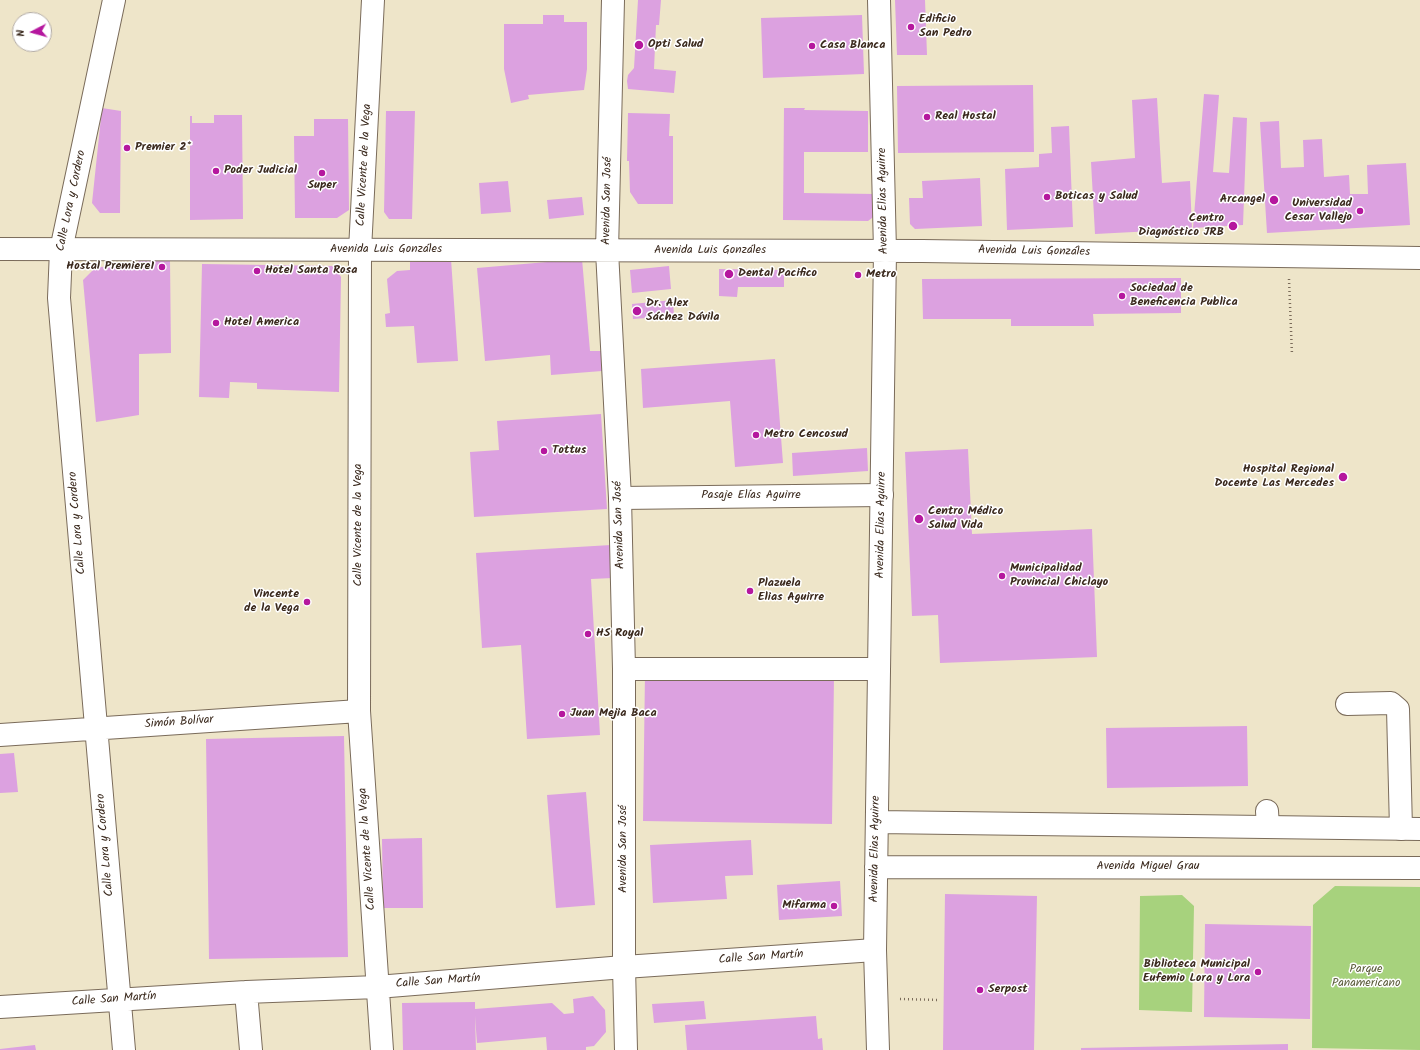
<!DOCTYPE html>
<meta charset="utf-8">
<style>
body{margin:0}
#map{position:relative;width:1420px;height:1050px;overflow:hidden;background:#eee5c9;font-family:Kalam,sans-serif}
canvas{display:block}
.north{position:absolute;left:12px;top:12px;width:40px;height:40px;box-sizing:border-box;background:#fff;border:1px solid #b1aaa5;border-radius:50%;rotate:264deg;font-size:11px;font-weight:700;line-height:16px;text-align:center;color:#3b2a1e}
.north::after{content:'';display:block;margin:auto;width:14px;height:18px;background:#b5179e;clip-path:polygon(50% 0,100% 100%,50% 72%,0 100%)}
</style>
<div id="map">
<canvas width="1420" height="1050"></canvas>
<div class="north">N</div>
</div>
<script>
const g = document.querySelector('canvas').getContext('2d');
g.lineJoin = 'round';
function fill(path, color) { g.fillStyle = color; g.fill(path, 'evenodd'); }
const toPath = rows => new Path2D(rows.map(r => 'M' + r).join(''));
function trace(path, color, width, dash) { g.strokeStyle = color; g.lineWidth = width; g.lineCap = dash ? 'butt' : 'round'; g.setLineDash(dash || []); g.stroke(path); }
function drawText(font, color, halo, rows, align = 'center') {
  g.font = font + ' Kalam,sans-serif'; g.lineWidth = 3; g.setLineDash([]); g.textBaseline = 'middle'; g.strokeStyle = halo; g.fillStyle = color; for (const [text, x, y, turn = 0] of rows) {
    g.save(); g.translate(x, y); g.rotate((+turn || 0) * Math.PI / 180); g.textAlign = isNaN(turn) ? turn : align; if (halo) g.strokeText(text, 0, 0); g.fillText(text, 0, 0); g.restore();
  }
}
fill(toPath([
 [1335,886,1420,887,1420,1050,1312,1048,1313,905],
 [1182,895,1194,906,1192,1012,1139,1010,1140,896]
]), '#a7d27d');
fill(toPath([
 [638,0,661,0,659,25,656,25,654,69,676,71,674,93,628,89,627,81,628,75,634,68],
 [895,0,925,0,927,55,897,55],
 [543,15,564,15,564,22,587,22,587,69,584,90,528,95,529,99,511,103,504,69,504,24,543,24],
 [862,15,864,74,763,78,761,18],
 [1033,85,1034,152,898,153,897,86],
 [1204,94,1219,95,1213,172,1229,173,1233,117,1247,118,1243,225,1193,228],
 [1157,98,1162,183,1190,181,1192,229,1095,234,1091,162,1135,158,1132,100],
 [102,108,121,111,120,213,100,213,92,203],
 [784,108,805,108,804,110,868,111,868,152,804,152,804,193,876,194,876,215,868,221,783,220],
 [386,111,415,111,412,219,389,219,384,212],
 [628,113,670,114,669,136,673,136,673,204,638,204,630,192,629,161,627,161],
 [214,115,242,115,243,219,190,220,190,116,192,116,192,123,214,123],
 [314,119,348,119,349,210,337,218,295,218,294,136,314,136],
 [1279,121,1281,168,1304,167,1303,140,1322,139,1324,177,1349,175,1350,194,1368,194,1367,165,1406,163,1410,225,1267,233,1260,122],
 [1069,126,1073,227,1007,230,1005,169,1039,167,1039,154,1052,153,1051,127],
 [980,178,982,226,915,229,910,224,909,198,923,198,922,181],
 [508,181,511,212,481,214,479,183],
 [582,197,584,215,549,219,547,200],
 [451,259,458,361,417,363,414,326,386,327,385,314,390,313,387,279,397,271,410,270,410,262],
 [582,259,590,351,601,351,602,371,551,375,550,355,485,361,477,268],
 [170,260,171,353,139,354,139,415,96,422,83,280,96,267,138,266,138,261],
 [202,264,334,266,341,277,339,392,257,389,257,383,230,382,229,398,199,397],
 [669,266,671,289,632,293,630,270],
 [719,269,784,270,784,287,738,287,737,297,719,296],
 [1181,278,1181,313,1093,314,1094,326,1011,326,1011,319,923,319,922,279],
 [673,300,674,316,633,319,632,304],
 [775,359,783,463,735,467,730,401,643,408,641,369],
 [601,414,607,509,474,517,470,452,499,450,497,421],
 [867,448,868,471,793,476,792,453],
 [968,449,972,534,1092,529,1097,657,940,663,938,615,912,616,905,452],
 [611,545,613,578,591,579,600,735,527,739,521,645,482,648,476,553],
 [645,673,834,677,832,824,643,821],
 [1247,726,1248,786,1107,788,1106,728],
 [344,736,348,957,209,959,206,739],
 [14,753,18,792,0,793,0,754],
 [586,792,595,905,556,908,547,795],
 [422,838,423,908,383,908,382,839],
 [751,840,753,875,725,876,727,899,653,903,650,845],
 [840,881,842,916,779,920,777,885],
 [945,894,1037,896,1034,1050,943,1050],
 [1205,924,1311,926,1310,1019,1204,1017],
 [593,996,605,1010,606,1032,594,1046,586,1047,586,1050,547,1050,546,1037,477,1043,475,1016,476,1050,403,1050,402,1003,475,1002,475,1009,552,1003,564,1014,574,1013,573,999],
 [704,1001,706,1019,654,1023,652,1004],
 [816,1016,818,1039,822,1038,823,1050,687,1050,685,1025],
 [1288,1044,1288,1050,1081,1050,1081,1048],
 [35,1045,36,1050,0,1050,0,1049]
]), '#dca1e0');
const minor = toPath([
 [114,0,61,250,59,298,124,1050],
 [373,0,360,250,359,711,382,1050],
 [879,0,885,251],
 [620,498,882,495],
 [624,669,879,669],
 [1347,704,1391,703,1398,709,1401,829],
 [0,735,359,711],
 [1267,811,1268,827],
 [246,992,251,1050],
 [0,1007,246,992,377,987,624,967,875,950]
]);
const major = toPath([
 [613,0,607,251,620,498,624,669,624,967,626,1050],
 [0,249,922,251,1420,258],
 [877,822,1420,829],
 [876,867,1420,868],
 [878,1050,875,950,885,251]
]);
trace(minor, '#7a6b5a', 24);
trace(major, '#7a6b5a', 24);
trace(toPath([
 [1289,279,1292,355],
 [900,999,940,1000]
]), '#7a6b5a', 2.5, [1, 3]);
trace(minor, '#fff', 22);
trace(major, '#fff', 22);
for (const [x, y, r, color] of [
 [911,27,4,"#b5179e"],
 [639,45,5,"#b5179e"],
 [812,46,4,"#b5179e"],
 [927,117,4,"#b5179e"],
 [127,148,4,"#b5179e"],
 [216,171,4,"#b5179e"],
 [322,173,4,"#b5179e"],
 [1047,197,4,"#b5179e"],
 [1274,200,5,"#b5179e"],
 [1360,211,4,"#b5179e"],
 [1233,226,5,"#b5179e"],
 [162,267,4,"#b5179e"],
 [257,271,4,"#b5179e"],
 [729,274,5,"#b5179e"],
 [858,275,4,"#b5179e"],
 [1122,296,4,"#b5179e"],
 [637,311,5,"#b5179e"],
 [216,323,4,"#b5179e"],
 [756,435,4,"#b5179e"],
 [544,451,4,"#b5179e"],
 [1343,477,5,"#b5179e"],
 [919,519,5,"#b5179e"],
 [1002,576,4,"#b5179e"],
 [750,591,4,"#b5179e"],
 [307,602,4,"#b5179e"],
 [588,634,4,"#b5179e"],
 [562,714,4,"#b5179e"],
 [834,906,4,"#b5179e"],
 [1258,972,4,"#b5179e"],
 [980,990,4,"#b5179e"]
]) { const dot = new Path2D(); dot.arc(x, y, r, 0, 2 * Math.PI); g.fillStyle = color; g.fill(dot); trace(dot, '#fff', 1.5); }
drawText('bold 12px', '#3b2a1e', '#fff', [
 ["Edificio",919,20],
 ["San Pedro",919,34],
 ["Opti Salud",648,45],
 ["Casa Blanca",820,46],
 ["Real Hostal",935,117],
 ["Premier 2*",135,148],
 ["Poder Judicial",224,171],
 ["Super",322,186,"center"],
 ["Boticas y Salud",1055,197],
 ["Arcangel",1265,200,"right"],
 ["Universidad",1352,204,"right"],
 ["Cesar Vallejo",1352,218,"right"],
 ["Centro",1224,219,"right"],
 ["Diagnóstico JRB",1224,233,"right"],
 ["Hostal Premiere1",154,267,"right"],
 ["Hotel Santa Rosa",265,271],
 ["Dental Pacifico",738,274],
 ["Metro",866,275],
 ["Sociedad de",1130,289],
 ["Beneficencia Publica",1130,303],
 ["Dr. Alex",646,304],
 ["Sáchez Dávila",646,318],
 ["Hotel America",224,323],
 ["Metro Cencosud",764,435],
 ["Tottus",552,451],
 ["Hospital Regional",1334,470,"right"],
 ["Docente Las Mercedes",1334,484,"right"],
 ["Centro Médico",928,512],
 ["Salud Vida",928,526],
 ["Municipalidad",1010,569],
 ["Provincial Chiclayo",1010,583],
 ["Plazuela",758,584],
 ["Elias Aguirre",758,598],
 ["Vincente",299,595,"right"],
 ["de la Vega",299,609,"right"],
 ["HS Royal",596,634],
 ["Juan Mejia Baca",570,714],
 ["Mifarma",826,906,"right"],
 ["Biblioteca Municipal",1250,965,"right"],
 ["Eufemio Lora y Lora",1250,979,"right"],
 ["Serpost",988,990]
], 'left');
drawText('12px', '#3b2a1e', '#fff', [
 ["Calle Vicente de la Vega",365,165,-87],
 ["Calle Lora y Cordero",72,201,-78],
 ["Avenida San José",608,201,-89],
 ["Avenida Elias Aguirre",884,201,-91],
 ["Avenida Luis Gonzáles",386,250],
 ["Avenida Luis Gonzáles",710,251],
 ["Avenida Luis Gonzáles",1034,252,1],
 ["Pasaje Elías Aguirre",751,496],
 ["Calle Lora y Cordero",78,523,-95],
 ["Calle Vicente de la Vega",359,525,-90],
 ["Avenida San José",620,525,-92],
 ["Avenida Elias Aguirre",882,525,-89],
 ["Simón Bolívar",179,723,-4],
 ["Calle Lora y Cordero",106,845,-95],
 ["Calle Vicente de la Vega",368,849,-94],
 ["Avenida San José",624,849,-90],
 ["Avenida Elias Aguirre",876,849,-89],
 ["Avenida Miguel Grau",1148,867],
 ["Calle San Martín",761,958,-4],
 ["Calle San Martín",438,982,-4],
 ["Calle San Martín",114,1000,-4]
]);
drawText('12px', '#5b5c3a', '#fff', [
 ["Parque",1366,970],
 ["Panamericano",1366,984]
]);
</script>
